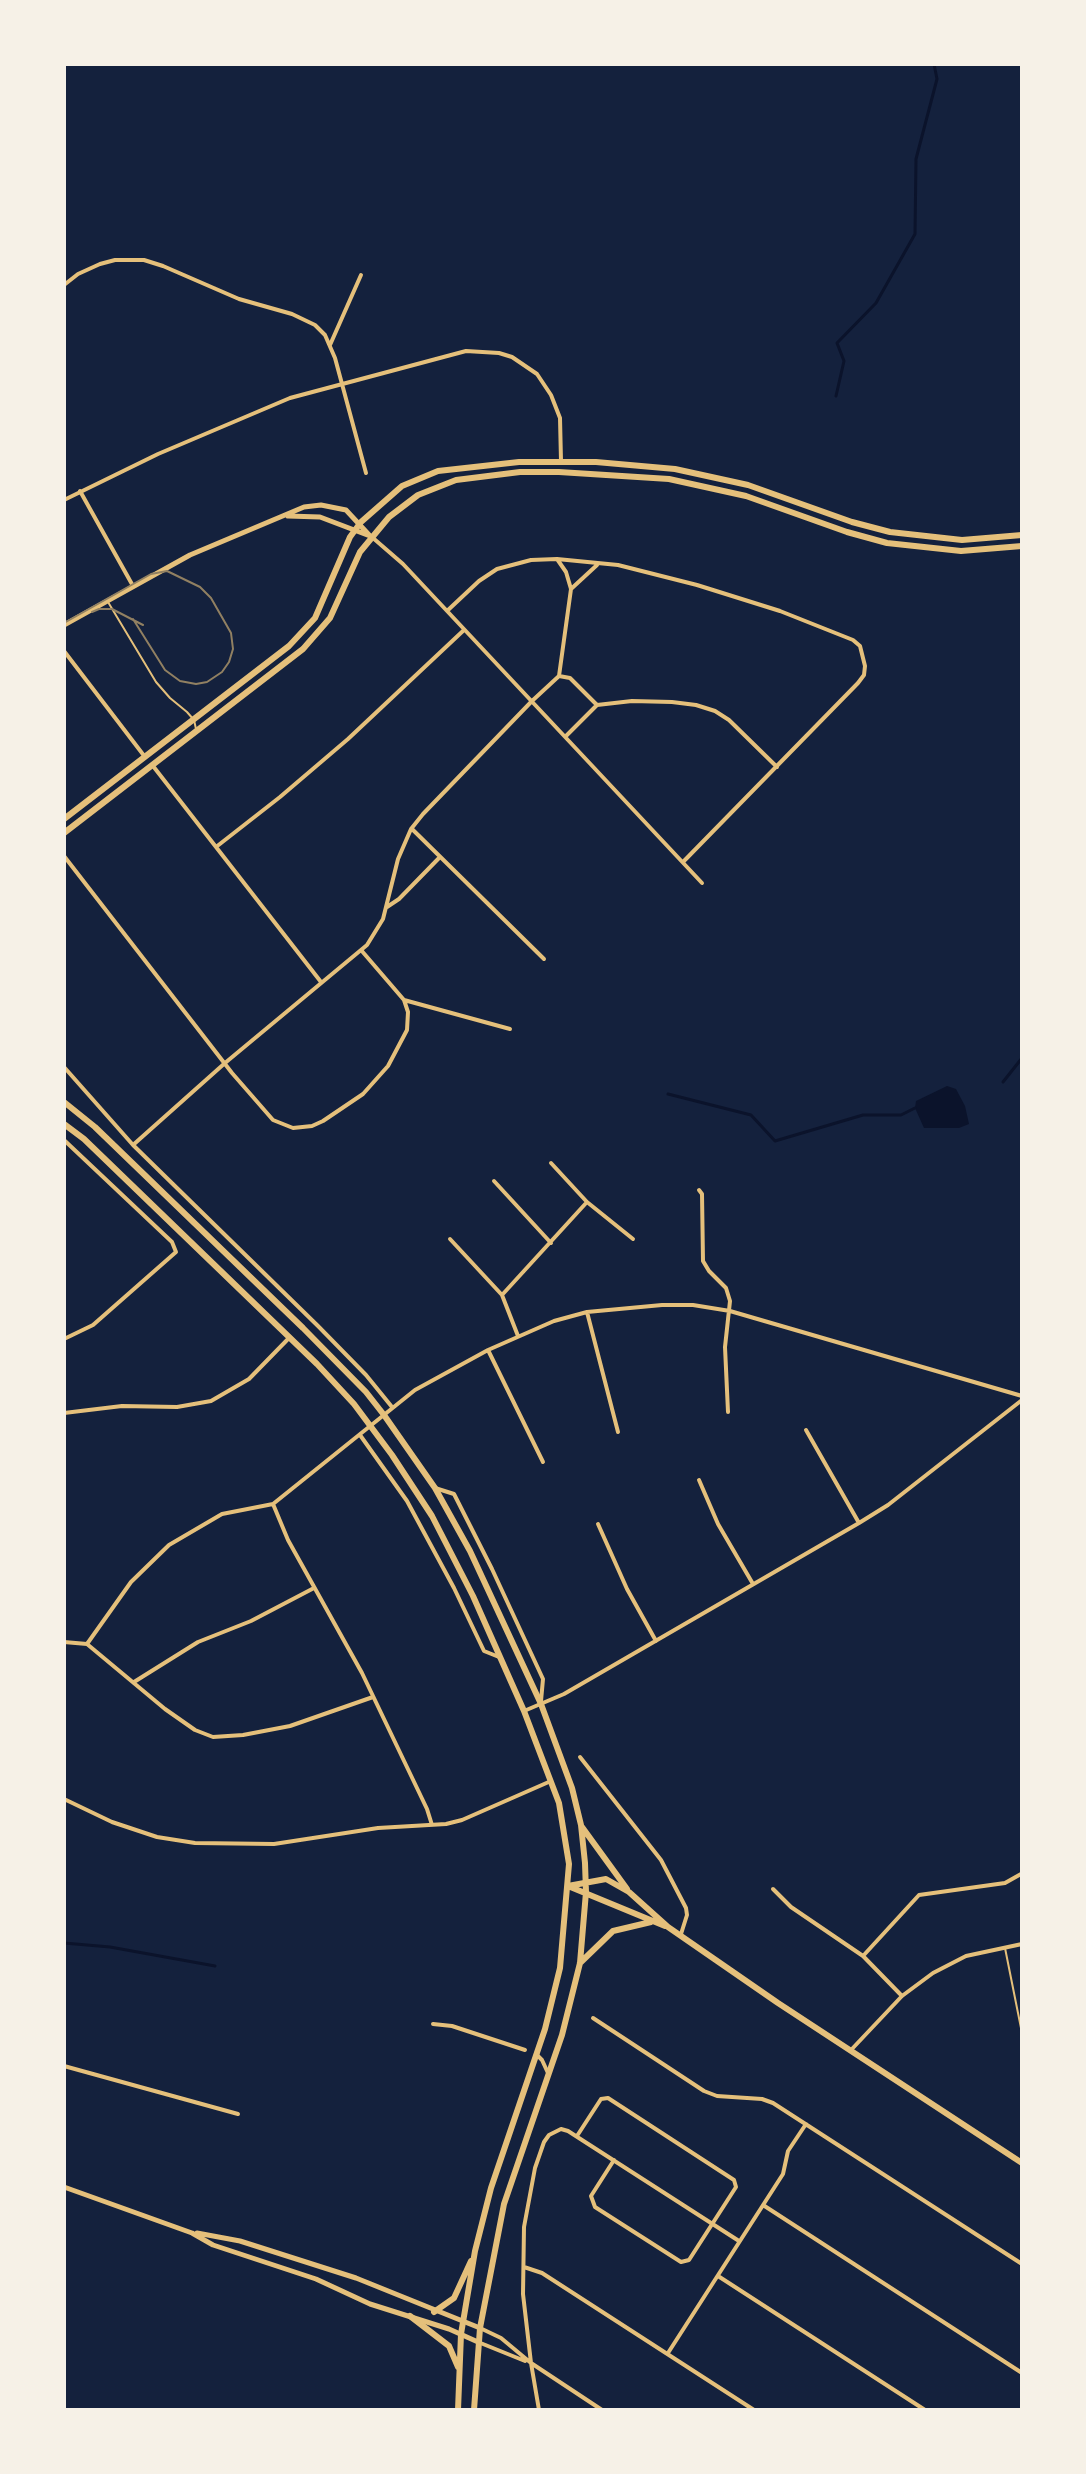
<!DOCTYPE html>
<style>
body{margin:0}
#map{position:relative;width:1086px;height:2474px;overflow:hidden;background:#14213d;font-family:"Archivo Narrow",sans-serif}
canvas{display:block}
.frame{position:absolute;inset:0;border:66px solid #f6f1e7;pointer-events:none}
</style>
<div id="map">
<canvas width="1086" height="2474"></canvas>
<div class="frame"></div>
</div>
<script>
const g = document.querySelector('canvas').getContext('2d');
g.lineJoin = 'round';
function fill(path, color) { g.fillStyle = color; g.fill(path, 'evenodd'); }
const toPath = rows => new Path2D(rows.map(r => 'M' + r).join(''));
function trace(path, color, width, dash) { g.strokeStyle = color; g.lineWidth = width; g.lineCap = dash ? 'butt' : 'round'; g.setLineDash(dash || []); g.stroke(path); }
fill(toPath([
 [947,1086,956,1089,965,1106,969,1124,959,1128,924,1128,915,1108,916,1101]
]), '#0b132b');
trace(toPath([
 [836,396,844,361,837,343,876,303,915,234,916,159,937,79,934,64],
 [1003,1082,1022,1058],
 [668,1094,751,1115,775,1141,863,1115,901,1115,915,1108],
 [64,1943,110,1947,215,1966]
]), '#0b132b', 3);
trace(toPath([
 [108,602,156,682,170,698,187,712,194,720,196,729],
 [1005,1948,1022,2033]
]), '#e5c07b', 2);
trace(toPath([
 [64,285,78,274,100,264,115,260,144,260,163,266,239,299,292,314,315,325,325,335,335,358,366,473],
 [330,345,361,275],
 [80,491,133,586],
 [64,500,158,454,290,398,466,351,499,353,512,357,537,374,551,395,560,418,561,461],
 [373,538,403,564,702,883],
 [557,559,566,572,571,589,559,676],
 [571,589,597,565],
 [447,611,479,581,497,569,531,560,557,559,618,565,697,585,780,611,853,640,860,646,865,666,864,675,858,683,683,862],
 [64,651,145,757],
 [597,705,632,701,672,702,696,705,715,711,729,720,777,767],
 [153,766,321,982],
 [412,829,544,959],
 [216,847,280,797,348,739,464,630],
 [64,856,232,1073,273,1120,293,1128,312,1126,323,1121,363,1094,388,1066,407,1030,408,1012,404,1000,361,950],
 [387,907,399,899,440,857],
 [404,1000,510,1029],
 [64,1067,133,1145,318,1326,366,1375,392,1407],
 [64,1140,172,1242,176,1252,93,1325,64,1339],
 [133,1145,225,1063,367,945,383,919,398,859,411,829,423,814,532,701,559,676,570,678,597,705,566,736],
 [551,1163,587,1202,633,1239],
 [494,1181,551,1243],
 [699,1190,702,1194,703,1261,709,1271,726,1288,730,1301,725,1347,728,1412],
 [450,1239,502,1295,518,1336],
 [502,1295,587,1202],
 [587,1312,618,1432],
 [488,1350,543,1462],
 [64,1413,122,1406,177,1407,211,1401,249,1379,289,1338],
 [806,1430,859,1523],
 [360,1435,407,1501,454,1588,484,1651,499,1657],
 [699,1480,718,1524,753,1584],
 [435,1488,454,1494,492,1569,543,1679,541,1701],
 [273,1504,288,1540,362,1673,427,1809,432,1825],
 [598,1524,627,1589,656,1641],
 [64,1642,87,1644,131,1582,169,1545,222,1514,273,1504,415,1390,488,1350,554,1321,587,1312,662,1305,693,1305,730,1311,1022,1396],
 [87,1644,165,1709,195,1730,213,1737,243,1735,290,1726,373,1697],
 [134,1682,198,1642,251,1621,314,1588],
 [524,1711,564,1694,859,1523,888,1505,1022,1400],
 [580,1757,661,1860,686,1908,687,1915,681,1934],
 [64,1799,112,1822,157,1837,195,1843,274,1844,378,1828,446,1824,462,1820,551,1781],
 [773,1889,791,1907,863,1956,902,1996],
 [863,1956,919,1895,1005,1883,1021,1874],
 [593,2018,704,2091,717,2096,762,2099,773,2103,1022,2264],
 [433,2024,452,2026,525,2050],
 [851,2050,902,1996,933,1973,966,1956,1022,1944],
 [536,2054,542,2060,548,2073],
 [64,2066,238,2114],
 [577,2136,601,2099,608,2098,734,2180,736,2187,689,2260,681,2262,595,2207,591,2196,614,2160],
 [763,2205,1022,2373],
 [524,2267,542,2273,754,2410],
 [718,2276,925,2410],
 [480,2328,501,2338,531,2363,602,2410],
 [478,2342,525,2361],
 [668,2353,783,2174,788,2151,806,2124],
 [539,2410,531,2363,523,2294,524,2227,535,2168,544,2142,549,2135,561,2129,568,2131,739,2241]
]), '#e5c07b', 4);
trace(toPath([
 [288,516,320,517,370,536],
 [64,625,190,555,304,507,321,505,346,510,371,537],
 [64,2187,192,2233,213,2245,316,2279,370,2304,449,2329,478,2342],
 [197,2233,240,2241,356,2278,480,2328]
]), '#e5c07b', 5);
trace(toPath([
 [64,1102,95,1127,303,1328,366,1392,384,1415,435,1488,470,1551,541,1704,572,1788,581,1825,585,1863,586,1892,580,1963,562,2035,504,2204,480,2328,474,2410],
 [64,1124,84,1139,317,1364,354,1404,392,1455,432,1516,473,1596,524,1711,559,1803,569,1864,560,1968,545,2029,491,2188,475,2251,461,2334,458,2410],
 [582,1827,627,1889],
 [568,1886,606,1879,629,1892,668,1927,778,2003,1022,2163],
 [568,1886,665,1926],
 [580,1963,613,1931,651,1922],
 [434,2312,454,2298,471,2261],
 [410,2316,449,2346,458,2367]
]), '#e5c07b', 6);
trace(toPath([
 [64,819,289,646,315,618,350,537,361,522,402,486,438,471,519,462,596,462,675,469,748,485,852,522,890,532,962,540,1022,535],
 [64,833,303,649,330,618,360,552,389,517,418,495,456,480,520,472,559,472,669,479,746,496,847,532,887,543,961,551,1022,546]
]), '#e5c07b', 6);
trace(toPath([
 [92,612,99,609,112,609,143,625],
 [64,623,151,574,167,571,200,587,211,598,231,633,233,649,229,662,222,672,207,682,196,684,180,681,165,670,133,619]
]), '#918062', 2);
</script>
